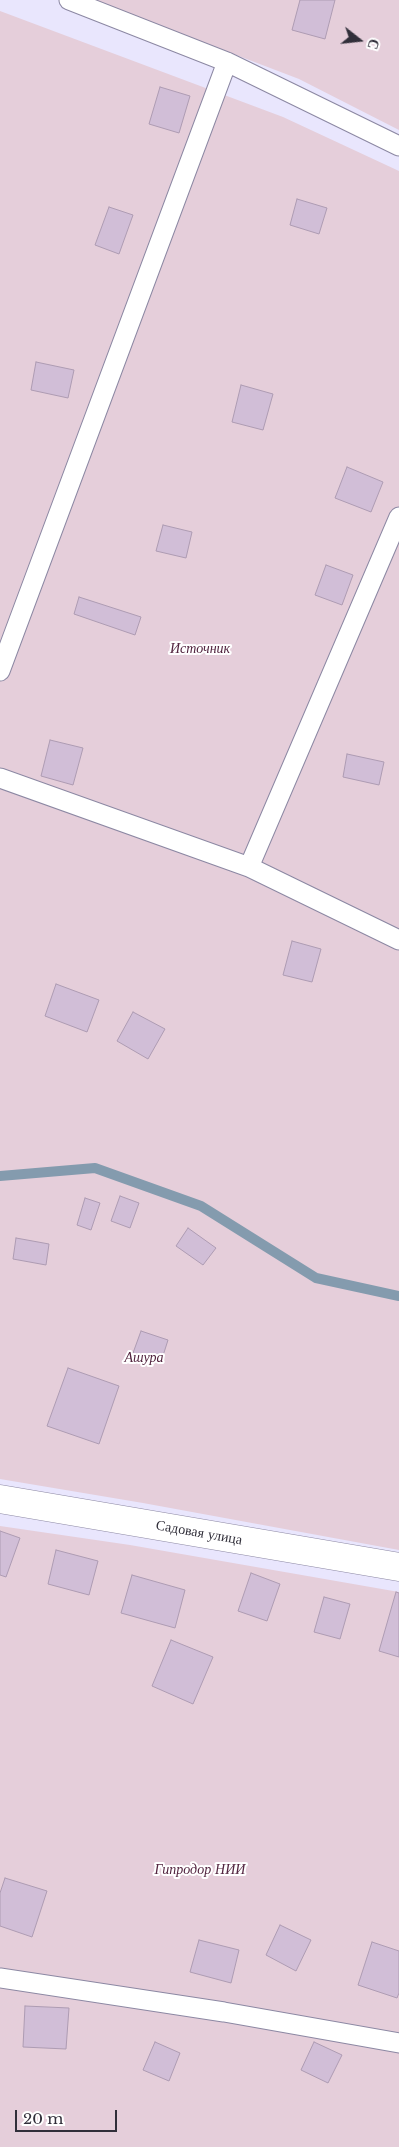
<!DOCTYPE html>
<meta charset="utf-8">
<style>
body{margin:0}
#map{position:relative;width:399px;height:2147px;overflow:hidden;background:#e9e6fd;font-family:"Libre Baskerville",serif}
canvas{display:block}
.north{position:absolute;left:334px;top:15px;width:50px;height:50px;-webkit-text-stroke:4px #fff;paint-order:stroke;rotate:106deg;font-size:14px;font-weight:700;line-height:20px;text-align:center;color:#312f3a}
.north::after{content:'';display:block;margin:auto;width:18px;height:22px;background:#312f3a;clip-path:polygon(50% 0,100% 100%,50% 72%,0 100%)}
.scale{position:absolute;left:15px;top:2110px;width:102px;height:22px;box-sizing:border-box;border:2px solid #312f3a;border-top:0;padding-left:6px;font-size:15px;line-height:18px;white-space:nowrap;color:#312f3a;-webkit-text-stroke:4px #fff;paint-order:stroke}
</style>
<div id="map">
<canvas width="399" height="2147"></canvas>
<div class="north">С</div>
<div class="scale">20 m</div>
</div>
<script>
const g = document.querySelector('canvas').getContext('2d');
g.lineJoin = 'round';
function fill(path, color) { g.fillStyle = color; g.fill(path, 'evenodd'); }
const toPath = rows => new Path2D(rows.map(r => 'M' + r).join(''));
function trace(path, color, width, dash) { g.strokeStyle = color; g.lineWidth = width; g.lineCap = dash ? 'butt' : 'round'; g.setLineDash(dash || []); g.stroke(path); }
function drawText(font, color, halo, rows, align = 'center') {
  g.font = font + ' "Libre Baskerville",serif'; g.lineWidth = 4; g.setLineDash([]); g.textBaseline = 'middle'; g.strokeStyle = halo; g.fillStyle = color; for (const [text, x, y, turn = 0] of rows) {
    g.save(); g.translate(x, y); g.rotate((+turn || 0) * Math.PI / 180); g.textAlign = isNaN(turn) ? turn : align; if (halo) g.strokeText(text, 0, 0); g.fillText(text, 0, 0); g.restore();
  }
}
fill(toPath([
 [92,0,399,0,399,130,299,79],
 [0,11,283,117,399,171,399,1550,143,1503,0,1479],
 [0,1526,130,1545,399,1592,399,2147,0,2147]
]), '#e5ceda');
trace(toPath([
 [0,1176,95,1168,201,1206,316,1278,399,1296]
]), '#849bae', 10);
const building = toPath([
 [300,0,335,0,325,39,292,30,300,0],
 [160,87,190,96,179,133,149,124,160,87],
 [297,199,327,208,319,234,290,225,297,199],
 [109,207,133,215,119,254,95,245,109,207],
 [36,362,74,370,68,398,31,390,36,362],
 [241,385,273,394,263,430,232,422,241,385],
 [347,467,383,482,371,512,335,498,347,467],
 [163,525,192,532,186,558,156,551,163,525],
 [326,565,353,575,342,605,315,595,326,565],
 [79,597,141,617,135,635,74,614,79,597],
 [50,740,83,748,73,785,41,776,50,740],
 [347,754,384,762,379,785,343,777,347,754],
 [292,941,321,949,312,982,283,975,292,941],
 [56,984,99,1000,87,1032,45,1016,56,984],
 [133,1012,165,1029,148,1059,117,1041,133,1012],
 [120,1196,139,1203,130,1228,111,1221,120,1196],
 [85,1198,100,1203,91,1230,77,1225,85,1198],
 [188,1228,216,1248,203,1265,176,1246,188,1228],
 [16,1238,49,1244,46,1265,13,1259,16,1238],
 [141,1331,168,1340,161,1362,133,1353,141,1331],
 [68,1368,119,1386,99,1444,47,1426,68,1368],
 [0,1531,20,1538,6,1577,0,1575,0,1531],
 [56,1550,98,1561,89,1595,48,1584,56,1550],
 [251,1573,280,1584,267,1621,238,1611,251,1573],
 [132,1575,185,1590,175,1628,121,1613,132,1575],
 [396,1592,399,1593,399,1657,379,1651,396,1592],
 [324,1597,350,1604,340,1639,314,1632,324,1597],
 [171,1640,213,1657,193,1704,152,1686,171,1640],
 [5,1878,47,1891,32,1937,0,1926,0,1893,5,1878],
 [280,1925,311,1940,296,1971,266,1955,280,1925],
 [199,1940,239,1950,231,1983,190,1972,199,1940],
 [372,1942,399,1951,399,1993,397,1998,358,1985,372,1942],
 [25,2006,69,2008,66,2049,23,2047,25,2006],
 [155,2042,180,2053,169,2081,143,2070,155,2042],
 [314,2042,342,2055,328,2083,301,2070,314,2042]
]);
fill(building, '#d1bed7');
trace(building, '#ae9cb3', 1);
const service = toPath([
 [69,0,227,62],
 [0,671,227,62,399,146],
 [0,778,249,867,399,940],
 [249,867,399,517],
 [0,1978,224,2012,399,2043]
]);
const minor = toPath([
 [0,1499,399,1567]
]);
trace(service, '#8c88a3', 21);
trace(minor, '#8c88a3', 29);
trace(service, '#fff', 19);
trace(minor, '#fff', 28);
drawText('italic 14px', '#52243f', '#fff', [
 ["Источник",200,649],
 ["Ашура",144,1358],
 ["Гипродор НИИ",200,1870]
]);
drawText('14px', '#312f3a', '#fff', [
 ["Садовая улица",199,1533,10]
]);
</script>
